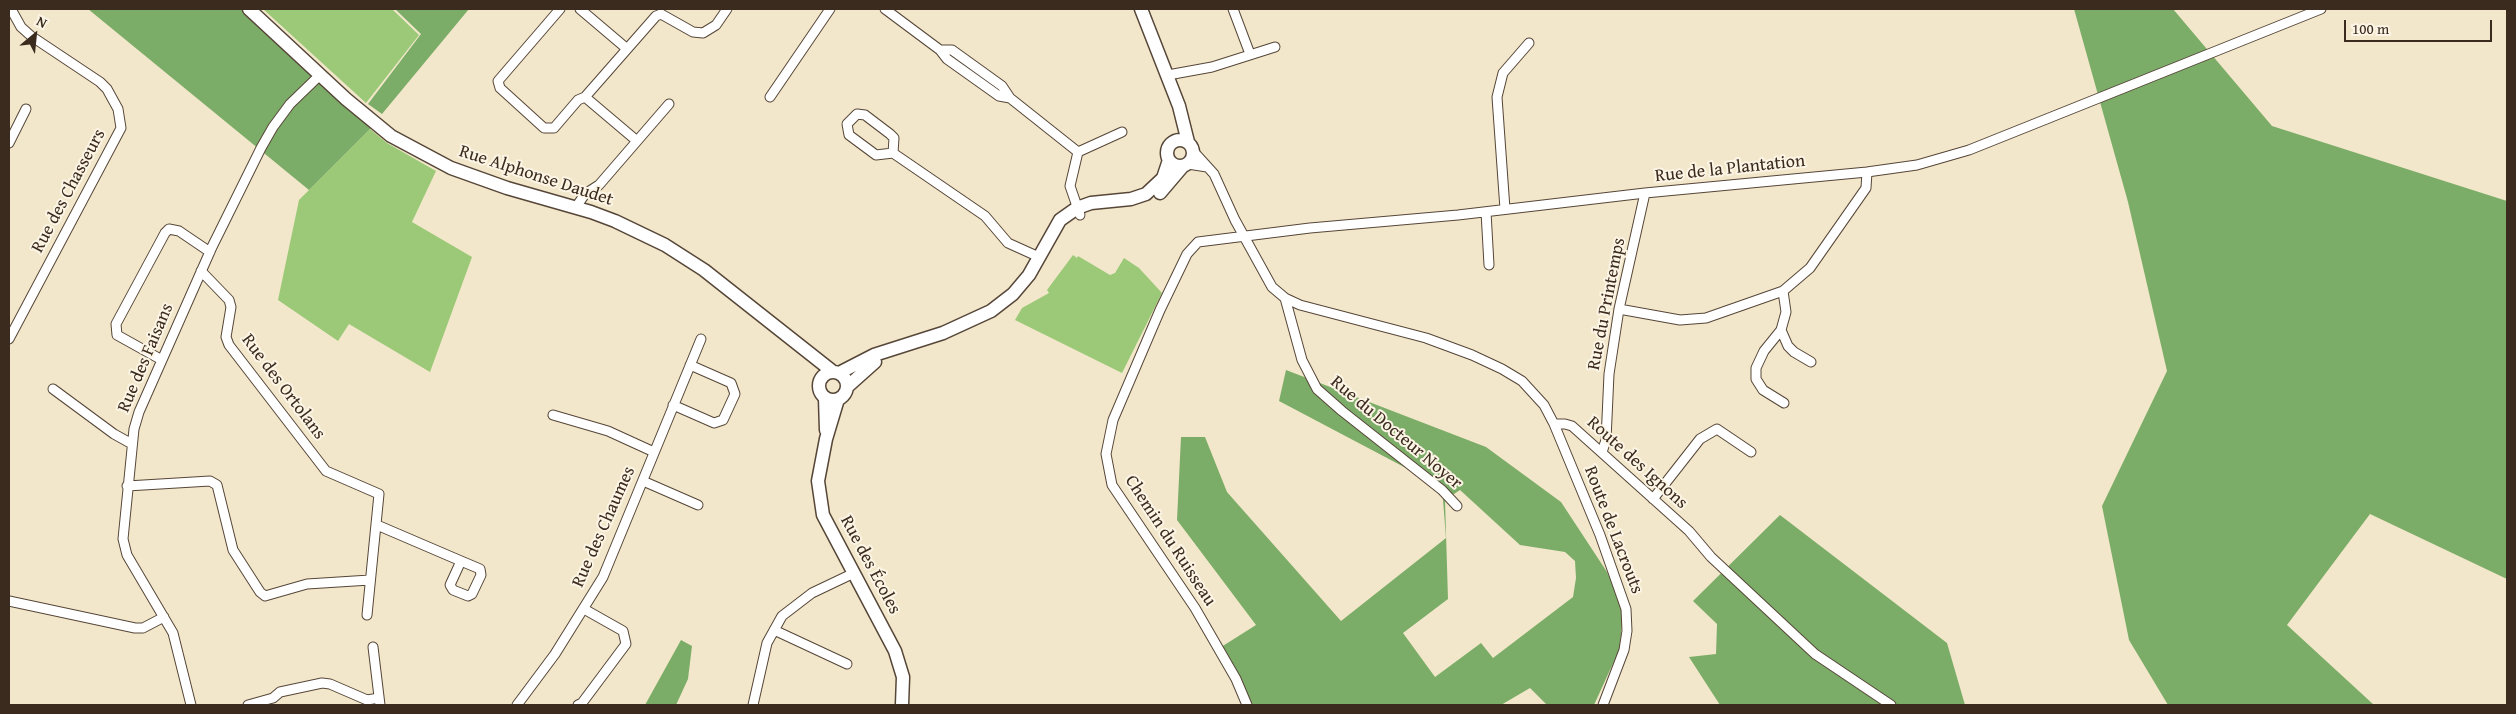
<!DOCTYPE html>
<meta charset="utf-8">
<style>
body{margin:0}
#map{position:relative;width:2516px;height:714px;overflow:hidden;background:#f2e7ca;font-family:"Gentium Book Plus",serif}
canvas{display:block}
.frame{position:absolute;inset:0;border:10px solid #3b2a1e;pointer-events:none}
.north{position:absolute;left:10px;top:10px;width:50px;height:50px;-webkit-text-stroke:4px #fcf5e5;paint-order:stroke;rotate:28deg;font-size:14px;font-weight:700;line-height:20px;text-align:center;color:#3b2a1e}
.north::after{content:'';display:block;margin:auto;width:18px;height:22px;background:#3b2a1e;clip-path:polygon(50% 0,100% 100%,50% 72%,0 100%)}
.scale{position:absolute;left:2344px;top:20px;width:148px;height:22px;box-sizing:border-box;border:2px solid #3b2a1e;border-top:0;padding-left:6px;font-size:15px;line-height:18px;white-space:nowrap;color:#3b2a1e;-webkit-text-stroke:4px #fcf5e5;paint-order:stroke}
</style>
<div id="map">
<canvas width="2516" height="714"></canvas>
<div class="frame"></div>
<div class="north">N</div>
<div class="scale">100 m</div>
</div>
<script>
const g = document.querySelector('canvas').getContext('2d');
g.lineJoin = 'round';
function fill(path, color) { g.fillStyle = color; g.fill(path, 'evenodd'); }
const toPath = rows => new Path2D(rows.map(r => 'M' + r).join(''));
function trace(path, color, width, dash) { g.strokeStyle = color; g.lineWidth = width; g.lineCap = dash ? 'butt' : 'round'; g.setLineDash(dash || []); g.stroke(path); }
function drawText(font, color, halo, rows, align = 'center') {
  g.font = font + ' "Gentium Book Plus",serif'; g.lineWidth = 4; g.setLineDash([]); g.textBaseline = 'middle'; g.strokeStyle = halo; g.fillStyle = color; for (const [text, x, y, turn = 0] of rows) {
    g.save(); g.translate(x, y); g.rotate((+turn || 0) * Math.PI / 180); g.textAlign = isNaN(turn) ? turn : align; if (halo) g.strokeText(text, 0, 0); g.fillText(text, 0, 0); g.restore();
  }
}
fill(toPath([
 [263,9,392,9,419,35,366,103],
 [370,129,387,143,436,171,412,222,472,257,430,372,349,324,338,341,278,300,299,200],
 [1073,255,1077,258,1078,256,1110,275,1115,273,1124,258,1139,268,1162,293,1122,373,1015,320,1022,308,1049,293,1047,290]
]), '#9bc978');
fill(toPath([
 [88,9,247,9,372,127,309,190],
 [395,9,469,9,382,114,368,104,421,34],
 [2074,9,2173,9,2272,126,2507,201,2507,579,2370,514,2287,625,2374,705,2168,705,2129,640,2102,506,2167,371,2128,202],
 [1286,370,1486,447,1561,502,1607,572,1623,608,1620,648,1594,705,1547,705,1530,688,1501,705,1249,705,1218,649,1256,625,1177,520,1181,437,1205,437,1227,492,1341,621,1446,538,1442,487,1279,401],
 [1460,490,1520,545,1565,552,1575,561,1576,578,1573,597,1493,658,1481,643,1435,677,1403,633,1448,599,1445,500],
 [1780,515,1947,643,1965,705,1720,705,1689,657,1716,654,1717,624,1693,601],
 [681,640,692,646,688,679,676,705,645,705]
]), '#7cad68');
const street = toPath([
 [560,9,498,81,500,88,544,128,554,128,578,100,585,97],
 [580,9,626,48],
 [885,9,940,50,947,59,999,96,1010,98],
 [1233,9,1250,54],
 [940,50,952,50,1002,86,1010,98,1078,152,1070,186,1080,215],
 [1168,75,1212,67,1275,47],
 [770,97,830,9],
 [857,114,865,115,890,134,894,138,893,153,876,155,849,135,847,124,857,114],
 [637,141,585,97,656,16,661,14,693,32,703,33,716,25,727,9],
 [9,143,26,109],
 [1078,152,1122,132],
 [1194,152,1214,174,1235,220,1272,287,1285,298,1300,305,1426,338,1472,355,1502,369,1522,381,1544,405,1554,424,1600,535,1626,609,1627,631,1624,650,1603,705],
 [893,153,985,216,1008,243,1039,257],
 [1188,164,1207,167],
 [576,207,585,194,599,185,669,104],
 [1505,209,1497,97,1503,73,1529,43],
 [1486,212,1489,265],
 [201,271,229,300,231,307,226,337,229,345,326,471,379,494,367,615],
 [1783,291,1786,312,1781,330,1764,351,1756,368,1756,379,1763,390,1784,403],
 [1285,298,1302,360,1317,389,1342,411,1442,490,1457,506],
 [1619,309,1680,320,1706,318,1783,291,1810,268,1866,188,1867,172],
 [1781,330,1788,346,1794,352,1811,362],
 [9,339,121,128,118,109,107,89,100,82,31,36,21,27,11,9],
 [162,360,117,335,116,324,165,233,169,229,179,231,210,252],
 [53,389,114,434,132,444],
 [673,405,714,423,723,420,735,394,731,383,690,365],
 [553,415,608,431,654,452],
 [1554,424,1565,424,1572,426,1689,531,1711,557,1815,654,1891,705],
 [1602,452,1606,440,1609,374,1619,309,1645,193],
 [643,481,698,505],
 [127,486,210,481,217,485,233,550,260,592,265,596,307,584,370,580],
 [1653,499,1700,439,1717,429,1751,452],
 [377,525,461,561,480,569,481,575,472,594,468,596,453,590,450,585,461,561],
 [9,601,135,628,143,628,164,617],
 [774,630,847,664],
 [373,647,380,705],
 [191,705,173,633,127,555,123,539,134,429,139,412,212,247,261,148,273,127,290,104,320,75],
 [248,705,273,698,280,692,322,683,330,684,367,700,379,698],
 [517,705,555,654,603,577,701,339],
 [578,705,582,703,626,644,623,631,584,609],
 [753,705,767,643,782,616,812,593,854,573],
 [1247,705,1236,679,1195,608,1112,485,1106,454,1113,420,1160,310,1187,254,1198,242,1310,228,1458,215,1645,193,1867,172,1917,165,1969,150,2034,124,2321,9]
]);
const secondary = toPath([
 [249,9,346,99,391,136,451,168,507,188,591,212,615,221,665,245,704,270,832,371],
 [1141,9,1179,106,1188,142],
 '1167 153a13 13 0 1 1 26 0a13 13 0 1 1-26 0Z',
 [1160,193,1183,166],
 '819 386a14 14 0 1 1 28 0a14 14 0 1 1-28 0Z',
 [839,373,874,355,943,333,991,311,1013,294,1029,275,1060,220,1077,208,1091,203,1131,199,1146,194,1163,178,1169,160],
 [847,387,875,362],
 [825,398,826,430],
 [838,399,826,439,818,481,823,515,895,651,903,677,902,705]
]);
trace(street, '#564638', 11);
trace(secondary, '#564638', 15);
trace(street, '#fff', 9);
trace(secondary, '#fff', 12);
drawText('18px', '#3b2a1e', '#fcf5e5', [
 ["Rue de la Plantation",1730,169,-6],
 ["Rue Alphonse Daudet",536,176,18],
 ["Rue des Chasseurs",69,191,-62],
 ["Rue du Printemps",1607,304,-79],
 ["Rue des Faisans",146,358,-67],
 ["Rue des Ortolans",283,387,53],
 ["Rue du Docteur Noyer",1396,433,40],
 ["Route des Ignons",1637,463,42],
 ["Rue des Chaumes",604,527,-66],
 ["Route de Lacrouts",1613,530,69],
 ["Chemin du Ruisseau",1170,541,57],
 ["Rue des Écoles",870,565,62]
]);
</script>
